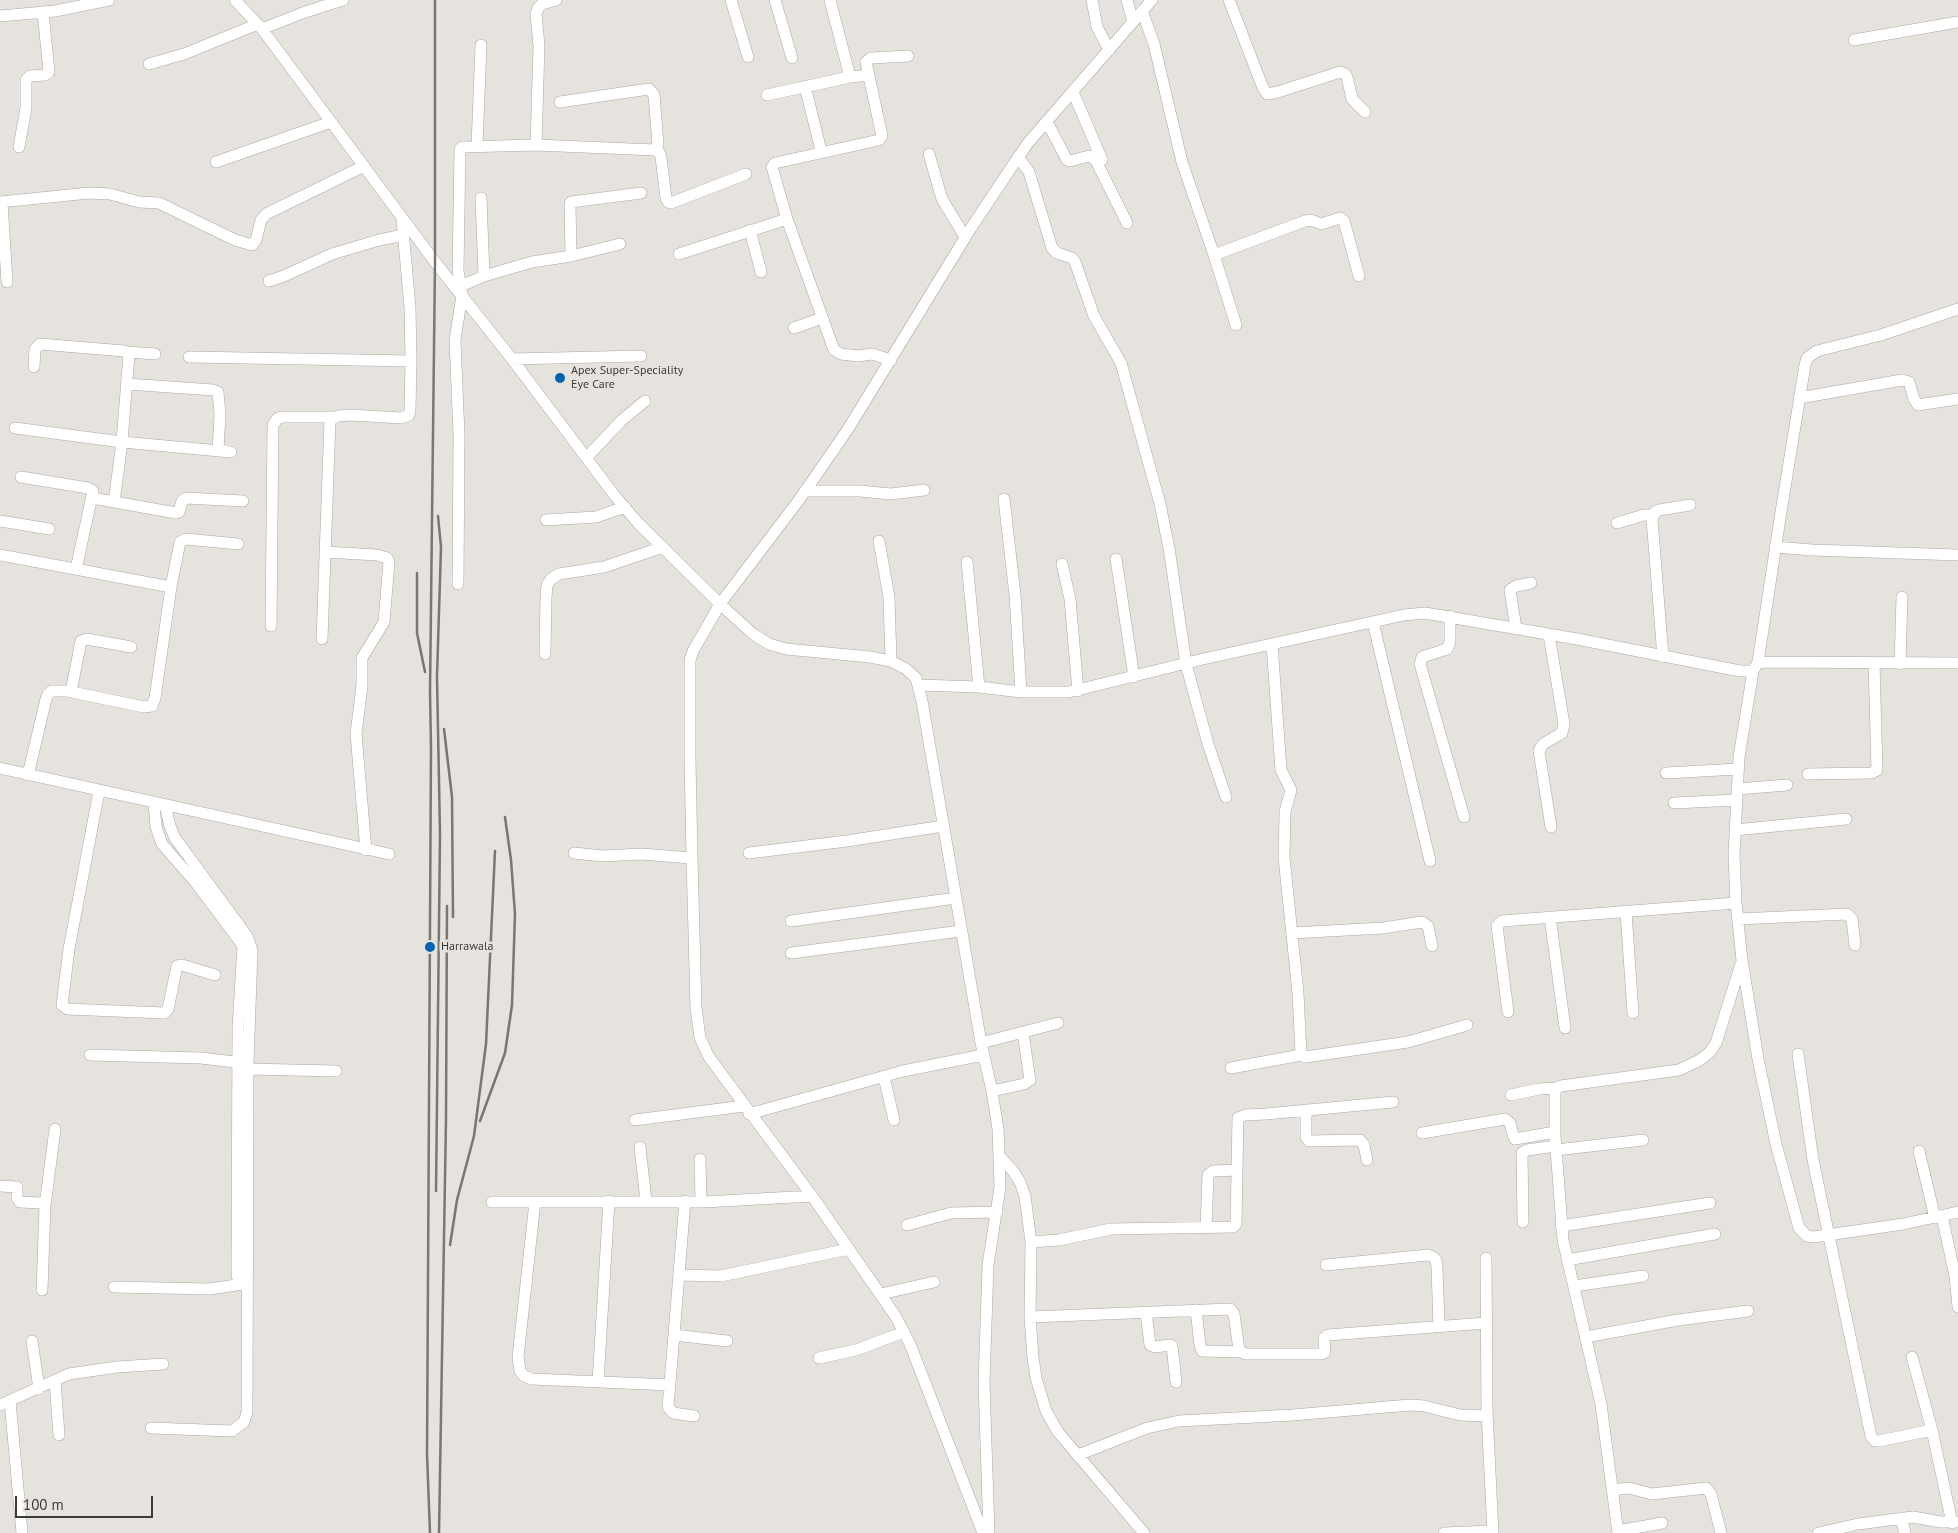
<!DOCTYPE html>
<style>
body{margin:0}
#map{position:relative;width:1958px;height:1533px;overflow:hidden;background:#e6e2dd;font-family:"PT Sans",sans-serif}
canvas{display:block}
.scale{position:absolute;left:15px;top:1496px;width:138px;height:22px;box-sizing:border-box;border:2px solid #3e3c3a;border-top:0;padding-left:6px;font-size:15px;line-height:18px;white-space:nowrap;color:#3e3c3a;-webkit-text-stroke:4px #e6e2dd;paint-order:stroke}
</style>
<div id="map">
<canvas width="1958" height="1533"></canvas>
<div class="scale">100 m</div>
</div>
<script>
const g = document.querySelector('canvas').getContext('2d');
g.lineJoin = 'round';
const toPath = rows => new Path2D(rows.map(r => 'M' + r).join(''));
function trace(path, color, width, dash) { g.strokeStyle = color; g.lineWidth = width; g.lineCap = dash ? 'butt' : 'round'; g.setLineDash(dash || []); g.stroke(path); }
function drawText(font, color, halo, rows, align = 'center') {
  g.font = font + ' "PT Sans",sans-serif'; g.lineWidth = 5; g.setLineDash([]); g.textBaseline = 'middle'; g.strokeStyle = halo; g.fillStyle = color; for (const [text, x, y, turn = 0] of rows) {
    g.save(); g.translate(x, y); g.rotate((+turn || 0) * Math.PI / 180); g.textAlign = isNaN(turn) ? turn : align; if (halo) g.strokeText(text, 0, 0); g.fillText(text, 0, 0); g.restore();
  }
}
const minor = toPath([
 [235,0,262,29,435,262,512,359,615,496,638,523,720,604,753,634,769,644,786,649,870,657,891,661,906,669,916,678,922,701,981,1043,992,1091,998,1129,1000,1187,988,1265,984,1383,989,1533],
 [731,0,748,57],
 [775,0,792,58],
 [830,0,850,77],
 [1092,0,1097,27,1109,50],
 [1127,0,1133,22],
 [1229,0,1263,88,1267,94,1278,92,1340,72,1345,74,1347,77,1352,99,1365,112],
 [1142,11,1154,44,1182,162,1214,255,1236,325],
 [0,16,55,11,109,0],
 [262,29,305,12,343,0],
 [1854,40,1958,22],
 [149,64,184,54,258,24],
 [805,86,821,151],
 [1073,92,1102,160],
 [767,95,850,77,869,75],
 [560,102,649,89,654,95,658,144,655,150],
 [1047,122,1067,160,1070,161,1089,156,1095,159,1127,223],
 [536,145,539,46,536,14,538,8,542,4,556,0],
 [477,146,481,45],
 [19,147,26,108,26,80,30,76,45,75,49,72,43,12],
 [929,154,942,199,965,237],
 [1018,157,1029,172,1052,248,1057,253,1072,258,1075,262,1094,316,1121,363,1160,504,1169,548,1186,664,1208,744,1226,797],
 [216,162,331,122],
 [481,198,484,276],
 [0,202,89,193,110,194,139,202,159,203,235,240,252,245,256,240,261,220,266,214,364,166],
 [2,202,7,282],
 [750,230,761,272],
 [679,254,787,219],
 [1214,255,1305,221,1311,220,1321,224,1340,218,1344,221,1359,276],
 [571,256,570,204,571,202,641,193],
 [269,281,284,276,332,254,379,240,404,235],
 [461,286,484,276,532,262,571,256,620,244],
 [794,328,822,318],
 [128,352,155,354],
 [189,357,411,361],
 [512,359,641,356],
 [891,360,872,354,858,356,841,354,834,350,787,219,772,167,775,163,879,140,882,136,866,62,871,58,908,56],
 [34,367,35,349,40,344,124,351,129,354,122,442,114,502],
 [127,384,213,390,218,392,220,414,218,451],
 [1799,398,1902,380,1909,382,1914,399,1918,405,1958,399],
 [15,428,122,442,231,452],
 [587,457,622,420,645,401],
 [21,477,88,488,93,491,76,569],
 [805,491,860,491,891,494,924,490],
 [92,498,176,513,179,512,182,501,186,498,243,501],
 [1004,499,1015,595,1021,692],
 [546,520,596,517,625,507],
 [0,521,49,529],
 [1617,523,1644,515,1652,515],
 [879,541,889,597,891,661],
 [1775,547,1812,550,1958,555],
 [325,552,377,555,387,558,389,562,384,622,362,658,362,685,356,734,366,850],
 [0,555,171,587],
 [1116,559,1134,677],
 [967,562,979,687],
 [1062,564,1070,599,1078,691],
 [458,584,459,435,455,340,462,295,458,271,460,149,462,147,536,145,655,150,659,152,661,157,666,198,668,202,671,203,746,174],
 [1450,616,1450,642,1447,649,1422,657,1420,664,1464,817],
 [1373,622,1430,861],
 [271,626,273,425,278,418,283,417,333,417],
 [1516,628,1510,590,1516,586,1531,583],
 [1549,635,1564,724,1562,733,1543,744,1539,751,1551,827],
 [322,639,330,420,338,416,351,415,401,418,409,415,410,410,411,361,410,307,402,220],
 [1272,644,1281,770,1291,790,1285,812,1284,857,1298,993,1301,1055,1305,1057,1408,1042,1467,1025],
 [545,654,546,598,547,585,551,579,559,574,604,567,663,547],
 [1663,657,1652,519,1655,512,1659,510,1690,505],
 [1758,662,1958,663],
 [1900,664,1902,597],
 [1753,671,1739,757,1734,854,1736,903,1742,960,1758,1059,1776,1144,1799,1228,1807,1236,1814,1237,1903,1224,1958,1212],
 [919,685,979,687,1021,692,1069,692,1203,659,1404,615,1425,613,1577,639,1740,671,1753,671,1758,662,1781,512,1805,365,1807,358,1817,351,1881,335,1958,309],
 [71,692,81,641,87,639,131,647],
 [0,768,389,854],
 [1666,773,1738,769],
 [1808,774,1872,773,1877,770,1874,663],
 [28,775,46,699,48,694,52,691,67,691,144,707,152,706,155,698,171,587,180,542,186,539,238,544],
 [1737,789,1787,785],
 [99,791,69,949,62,1005,67,1009,164,1013,168,1009,177,966,182,965,215,975],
 [154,803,156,827,162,844,196,883,241,943,243,947,238,1027,237,1273,238,1279,246,1287],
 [1674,803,1736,800],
 [1735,830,1846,819],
 [574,853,603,856,641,854,692,858],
 [749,853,847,841,943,826],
 [1626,912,1633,1013],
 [1550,917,1565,1028],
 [1738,919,1847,914,1852,919,1855,945],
 [791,921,956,898],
 [1292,933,1383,928,1422,922,1428,926,1432,946],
 [791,953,961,931],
 [1508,1012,1497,926,1502,921,1736,903],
 [981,1043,1058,1023],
 [1798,1054,1813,1160,1871,1436,1875,1441,1879,1441,1932,1430],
 [90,1055,201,1058,234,1062,248,1069,336,1071],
 [1231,1068,1301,1055],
 [884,1077,894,1120],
 [992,1091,1024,1084,1030,1080,1023,1033],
 [1511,1095,1539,1089,1556,1088],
 [1306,1111,1306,1137,1309,1141,1360,1140,1364,1145,1367,1160],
 [749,1114,903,1071,983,1055],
 [635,1120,744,1106],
 [1422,1133,1505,1119,1510,1123,1513,1135,1515,1139,1555,1132],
 [640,1147,646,1201],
 [1556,1150,1643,1140],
 [1919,1151,1935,1218],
 [1000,1157,1013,1171,1020,1182,1025,1196,1031,1242,1030,1317,1033,1357,1036,1378,1046,1411,1058,1432,1144,1533],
 [700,1159,701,1201],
 [0,1186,17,1187,17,1198,20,1202,42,1203,45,1206,42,1290],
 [685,1201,668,1407,673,1413,694,1416],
 [492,1202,704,1202,812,1196],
 [535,1202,518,1357,520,1371,524,1376,532,1379,670,1385],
 [45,1206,55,1129],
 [1942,1216,1955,1276,1958,1307],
 [1523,1222,1522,1153,1527,1150,1556,1146],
 [907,1225,951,1213,997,1212],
 [1561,1226,1710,1203],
 [1206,1228,1208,1175,1213,1171,1237,1170],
 [1031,1242,1059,1240,1111,1229,1233,1227,1236,1224,1238,1118,1245,1115,1266,1114,1393,1102],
 [1486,1258,1487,1412,1493,1533],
 [1567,1260,1715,1234],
 [1326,1265,1428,1255,1433,1257,1436,1260,1437,1267,1439,1327],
 [679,1275,721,1276,849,1249],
 [1574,1286,1643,1276],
 [114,1287,209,1289,243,1284],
 [881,1294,934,1282],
 [1196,1310,1200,1345,1202,1351,1241,1352],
 [1146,1312,1150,1345,1155,1347,1170,1345,1172,1346,1176,1382],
 [1030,1317,1230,1309,1234,1314,1239,1350,1245,1354,1322,1354,1325,1352,1324,1338,1328,1335,1486,1323],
 [674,1335,727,1341],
 [1586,1337,1678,1320,1748,1311],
 [32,1341,39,1389],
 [1912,1357,1932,1430,1952,1523],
 [819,1358,856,1350,904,1332],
 [55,1381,59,1435],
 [598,1382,609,1201],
 [10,1401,22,1533],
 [0,1405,69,1374,117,1367,163,1364],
 [151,1428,232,1431,244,1422,247,1412,248,1063,252,950,247,936,175,838,170,826,165,805],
 [1078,1455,1147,1428,1179,1421,1293,1415,1410,1405,1424,1406,1460,1415,1487,1416],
 [1612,1490,1629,1488,1652,1494,1706,1488,1711,1494,1721,1533],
 [1901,1518,1905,1533],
 [1618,1531,1662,1523],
 [983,1533,910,1344,896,1317,812,1196,709,1057,700,1038,696,1008,692,858,690,760,690,660,693,651,720,604,799,500,848,429,971,228,1013,165,1028,143,1152,0],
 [1444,1533,1493,1531],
 [1618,1533,1601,1404,1563,1240,1555,1136,1555,1089,1561,1086,1679,1070,1700,1060,1710,1052,1716,1043,1741,964],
 [1818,1533,1858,1524,1913,1517,1941,1522,1958,1522]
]);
trace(minor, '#aca8a2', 12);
trace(minor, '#fff', 11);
trace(toPath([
 [417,573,417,633,425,672],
 [444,729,452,797,453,917],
 [480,1121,505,1053,512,1005,515,914,511,860,505,817],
 [436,1191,440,834,437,677,441,547,438,516],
 [450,1245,457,1200,474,1136,486,1044,495,851],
 [430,1533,427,1454,431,748,430,691,435,262,435,0],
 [439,1533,446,1119,447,906]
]), '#797673', 2.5);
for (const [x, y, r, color] of [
 [560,378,6,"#0264b0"],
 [430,947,6,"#0264b0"]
]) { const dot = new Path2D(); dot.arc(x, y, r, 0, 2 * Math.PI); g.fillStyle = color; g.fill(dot); trace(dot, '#e6e2dd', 2); }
drawText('12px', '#3e3c3a', '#e6e2dd', [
 ["Apex Super-Speciality",571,371],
 ["Eye Care",571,385],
 ["Harrawala",441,947]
], 'left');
</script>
